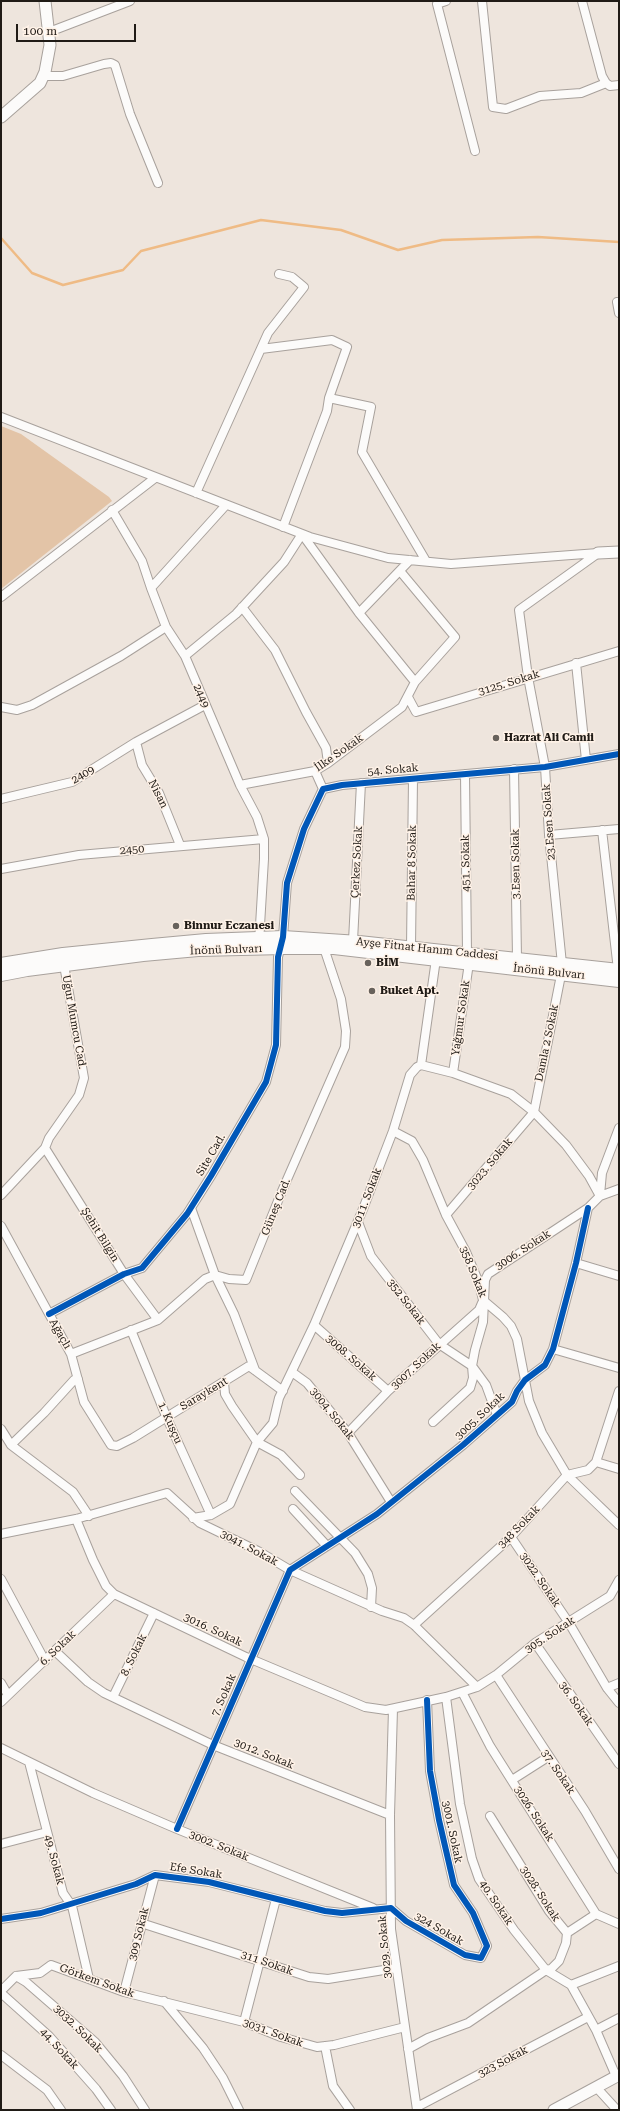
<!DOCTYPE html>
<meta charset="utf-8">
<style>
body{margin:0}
#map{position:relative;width:620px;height:2111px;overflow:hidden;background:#eee5dd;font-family:"Roboto Serif",serif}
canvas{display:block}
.frame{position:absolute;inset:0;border:2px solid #201b16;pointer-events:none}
.scale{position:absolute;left:16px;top:24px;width:120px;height:18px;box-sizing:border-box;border:2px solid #201b16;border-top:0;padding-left:5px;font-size:12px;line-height:14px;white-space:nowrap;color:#201b16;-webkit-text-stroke:3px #fff2e7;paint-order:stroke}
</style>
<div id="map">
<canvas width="620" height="2111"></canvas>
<div class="frame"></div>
<div class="scale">100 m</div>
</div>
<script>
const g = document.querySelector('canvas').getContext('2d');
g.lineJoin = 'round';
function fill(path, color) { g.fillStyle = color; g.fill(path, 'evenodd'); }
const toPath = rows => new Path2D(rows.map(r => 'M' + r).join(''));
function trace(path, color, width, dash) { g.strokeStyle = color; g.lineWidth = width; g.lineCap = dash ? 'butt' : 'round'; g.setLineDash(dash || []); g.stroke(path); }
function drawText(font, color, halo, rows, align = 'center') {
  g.font = font + ' "Roboto Serif",serif'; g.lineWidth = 3; g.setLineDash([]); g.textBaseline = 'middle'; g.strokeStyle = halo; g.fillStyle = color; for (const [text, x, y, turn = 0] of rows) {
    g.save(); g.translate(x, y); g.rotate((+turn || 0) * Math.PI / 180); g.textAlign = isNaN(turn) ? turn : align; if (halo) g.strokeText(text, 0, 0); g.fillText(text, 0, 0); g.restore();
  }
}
fill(toPath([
 [1,426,21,434,109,497,112,501,1,589]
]), '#e3c4a7');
trace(toPath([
 [1,238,32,273,63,285,123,270,141,251,261,220,341,230,398,250,442,240,538,237,619,242]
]), '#efbb85', 2.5);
const minor = toPath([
 [446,1,437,4,475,151],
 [482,1,493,107,506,109,540,96,581,93,606,83],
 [582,1,602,76,606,83,610,86,619,85],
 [49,32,130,1],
 [43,76,63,76,104,64,111,63,115,65,130,114,158,183],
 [617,302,619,313],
 [261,349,332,340,347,347,329,398,327,411,283,527],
 [329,398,371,407,362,452,426,561],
 [1,417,310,537,388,558,451,564,598,553],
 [196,493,268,333,304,287,292,277,279,274],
 [112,510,142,561,151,588],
 [1,597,155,478],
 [242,607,275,650,306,712,326,748,328,763],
 [359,613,410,560],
 [166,627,151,588,226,505],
 [185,656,236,614,284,562,302,534,359,613,415,682],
 [576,663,586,760],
 [408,697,416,712,619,651],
 [1,707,17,710,32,705,121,656,166,627,185,656,240,785,257,817,264,839,264,859,259,942],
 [136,742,142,765,159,793,180,845],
 [514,769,517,958],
 [315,771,323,789],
 [465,774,467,953],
 [240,785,315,771,328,763,402,707,415,682,455,637,400,571],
 [1,799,72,782,136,742,205,705],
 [602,830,618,970],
 [549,835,619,829],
 [1,869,79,855,264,839],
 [353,941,361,783],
 [411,947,413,779],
 [562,964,549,835,545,767,528,677,519,610,597,554],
 [421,1065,436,959],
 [453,1073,469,963],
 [393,1131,412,1141,423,1160,446,1215,466,1252,479,1283,483,1300,503,1317,511,1326,517,1339,529,1401,542,1433,567,1475,588,1470,596,1462,619,1469],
 [45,1148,124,1274,158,1320],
 [1,1195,45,1148,49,1138,79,1095,84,1078,64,965],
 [600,1195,602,1173,619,1128],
 [191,1208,215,1275,234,1314,255,1370],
 [446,1215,534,1112,561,975],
 [358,1222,371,1256,439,1344,472,1366,486,1385,497,1415],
 [1,1226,71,1354,84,1402,111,1445,117,1446,133,1438,249,1366,283,1391],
 [576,1263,619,1276],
 [49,1314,124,1274,142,1268,187,1214,211,1176,266,1082,276,1045,278,957,283,937,287,883,304,829,323,789,342,785,545,767,619,754],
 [314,1325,388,1391],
 [131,1330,166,1416,211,1515],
 [553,1349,619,1368],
 [71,1354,158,1320,205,1279,215,1275,229,1279,246,1280,282,1191,345,1047,346,1031,341,999,324,948],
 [292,1372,307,1383,348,1433,391,1502],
 [224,1382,225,1394,232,1406,257,1442,281,1455,300,1475],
 [433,1422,470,1388,473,1378,472,1366,475,1350,483,1322,485,1280,488,1274,588,1208,600,1196,619,1189],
 [1,1429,11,1445,73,1492,89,1516],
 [348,1433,388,1391,479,1310,482,1303],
 [11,1445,44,1413,74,1380,78,1379],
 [596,1462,619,1391],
 [295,1491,355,1553,368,1574,372,1588,371,1607],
 [293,1509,327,1546],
 [193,1518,211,1515,230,1504,257,1442,273,1423,279,1398,314,1325,363,1209,393,1131,410,1075,417,1067,421,1065,453,1073,511,1094,534,1112,566,1145,589,1176,600,1196],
 [76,1519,93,1560,106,1586,114,1594,246,1657,365,1707,386,1710,446,1697,477,1687,496,1675,535,1643,610,1596,619,1580],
 [1,1534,76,1519,167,1493,200,1523,258,1551,290,1570,382,1611,404,1618,414,1625,477,1687],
 [511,1537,569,1623,607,1688,619,1703],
 [1,1579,45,1661],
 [414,1625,511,1537,567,1475,619,1525],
 [535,1643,619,1764],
 [55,1651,88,1682,104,1693,213,1745,390,1815],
 [496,1675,585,1811,619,1869],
 [1,1683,8,1695],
 [607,1688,619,1683],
 [462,1692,490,1746,596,1914,619,1924],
 [113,1697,154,1613],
 [446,1697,460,1804,472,1859,479,1879,514,1930,546,1970,571,1985,596,2030,616,2076],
 [1,1702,114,1594],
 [393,1709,390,1815,391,1929,417,2110],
 [1,1748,93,1793,177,1829,373,1908],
 [29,1762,63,1893,72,1906,89,1979],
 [512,1780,548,1757],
 [177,1829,290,1570,377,1514,463,1445,512,1402,517,1391,525,1380,545,1365,553,1349,576,1263,588,1208],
 [1,1844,47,1832],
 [1,1919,41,1913,136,1884,155,1875,209,1882,325,1911,342,1913,391,1908,406,1921,465,1955,481,1958,487,1946,473,1913,454,1885,439,1820,430,1771,427,1700],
 [141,1923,309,1977,328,1979,396,1968],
 [567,1933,596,1914],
 [16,1976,26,1982,95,2042,123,2076,145,2110],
 [571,1985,619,1966],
 [1,1991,16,1976,40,1973,51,1965,124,1992,244,2022,281,2037,317,2047,334,2045,405,2027],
 [124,1992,155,1875],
 [1,1993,49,2036,96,2089,111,2110],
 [164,2001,203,2048,223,2078,239,2110],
 [244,2022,276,1899],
 [596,2030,619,2018],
 [325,2046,333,2086,350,2110],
 [408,2049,428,2038,468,2023,546,1970,551,1969,559,1961,566,1943,567,1933,549,1911,490,1816],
 [1,2055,47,2090,61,2110],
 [596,2087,617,2110],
 [417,2107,588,2017]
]);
const tertiary = toPath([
 [1,117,40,83,45,72,50,45,45,1],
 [598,553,619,552],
 [554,2110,619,2075]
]);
const secondary = toPath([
 [1,964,63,954,152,945,206,940,283,937,359,942,619,970],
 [1,975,27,970,143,955,198,950,284,948,334,948,619,981]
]);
trace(minor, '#a8a19c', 10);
trace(tertiary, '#a8a19c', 13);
trace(secondary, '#a8a19c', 14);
trace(minor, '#fcfbfa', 8);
trace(tertiary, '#fcfbfa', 11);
trace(secondary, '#fcfbfa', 12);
trace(toPath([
 [49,1314,124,1274,142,1268,187,1214,211,1176,266,1082,276,1045,278,957,283,937,287,883,304,829,323,789,342,785,545,767,619,754],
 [177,1829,290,1570,377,1514,463,1445,512,1402,517,1391,525,1380,545,1365,553,1349,576,1263,588,1208],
 [1,1919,41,1913,136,1884,155,1875,209,1882,325,1911,342,1913,391,1908,406,1921,465,1955,481,1958,487,1946,473,1913,454,1885,439,1820,430,1771,427,1700]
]), '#0057b8', 6);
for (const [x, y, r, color] of [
 [496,738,4,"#68625c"],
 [176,926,4,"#68625c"],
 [368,963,4,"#68625c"],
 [372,991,4,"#68625c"]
]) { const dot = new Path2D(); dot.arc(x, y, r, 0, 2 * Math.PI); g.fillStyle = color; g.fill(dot); trace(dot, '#fff2e7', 1.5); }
drawText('11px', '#201b16', '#fff2e7', [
 ["3125. Sokak",509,683,-17],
 ["2449",201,696,67],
 ["İlke Sokak",339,753,-35],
 ["54. Sokak",393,770,-5],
 ["2409",83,775,-30],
 ["Nisan",158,794,63],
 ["23.Esen Sokak",549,822,-94],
 ["2450",132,850,-5],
 ["Çerkez Sokak",357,862,-87],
 ["Bahar 8 Sokak",412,863,-89],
 ["451. Sokak",466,863,-91],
 ["3.Esen Sokak",516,864,-91],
 ["Ayşe Fitnat Hanım Caddesi",427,949,6],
 ["İnönü Bulvarı",226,950,-2],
 ["İnönü Bulvarı",549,972,6],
 ["Yağmur Sokak",461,1018,-82],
 ["Uğur Mumcu Cad.",74,1022,80],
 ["Damla 2 Sokak",547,1043,-78],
 ["Site Cad.",211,1155,-60],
 ["3023. Sokak",490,1164,-50],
 ["3011. Sokak",367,1198,-69],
 ["Güneş Cad.",276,1207,-68],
 ["Şehit Bilgin",100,1235,58],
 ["3006. Sokak",523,1250,-33],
 ["358 Sokak",473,1272,68],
 ["352 Sokak",406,1302,52],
 ["Ağaçlı",60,1334,60],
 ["3008. Sokak",351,1358,41],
 ["3007. Sokak",416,1366,-43],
 ["Saraykent",204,1394,-31],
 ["3004. Sokak",332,1414,51],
 ["3005. Sokak",480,1416,-43],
 ["1. Kuşçu",170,1423,66],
 ["348 Sokak",519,1527,-46],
 ["3041. Sokak",249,1548,28],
 ["3022. Sokak",540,1580,56],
 ["3016. Sokak",213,1630,25],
 ["305. Sokak",550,1635,-33],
 ["6. Sokak",58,1648,-44],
 ["8. Sokak",134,1655,-64],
 ["7. Sokak",224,1695,-66],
 ["36. Sokak",576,1704,55],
 ["3012. Sokak",264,1754,22],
 ["37. Sokak",558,1772,56],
 ["3026. Sokak",534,1814,57],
 ["3001. Sokak",452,1832,78],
 ["3002. Sokak",219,1846,22],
 ["49. Sokak",54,1860,75],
 ["Efe Sokak",196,1871,9],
 ["3028. Sokak",540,1894,57],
 ["40. Sokak",496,1903,56],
 ["324 Sokak",439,1929,30],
 ["309 Sokak",139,1934,-76],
 ["3029. Sokak",385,1947,-95],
 ["311 Sokak",267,1963,19],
 ["Görkem Sokak",97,1981,20],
 ["3032. Sokak",78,2029,44],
 ["3031. Sokak",273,2033,20],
 ["44. Sokak",59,2049,47],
 ["323 Sokak",503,2062,-28]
]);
drawText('bold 11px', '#201b16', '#fff2e7', [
 ["Hazrat Ali Camii",504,738],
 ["Binnur Eczanesi",184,926],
 ["BİM",376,963],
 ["Buket Apt.",380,991]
], 'left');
</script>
